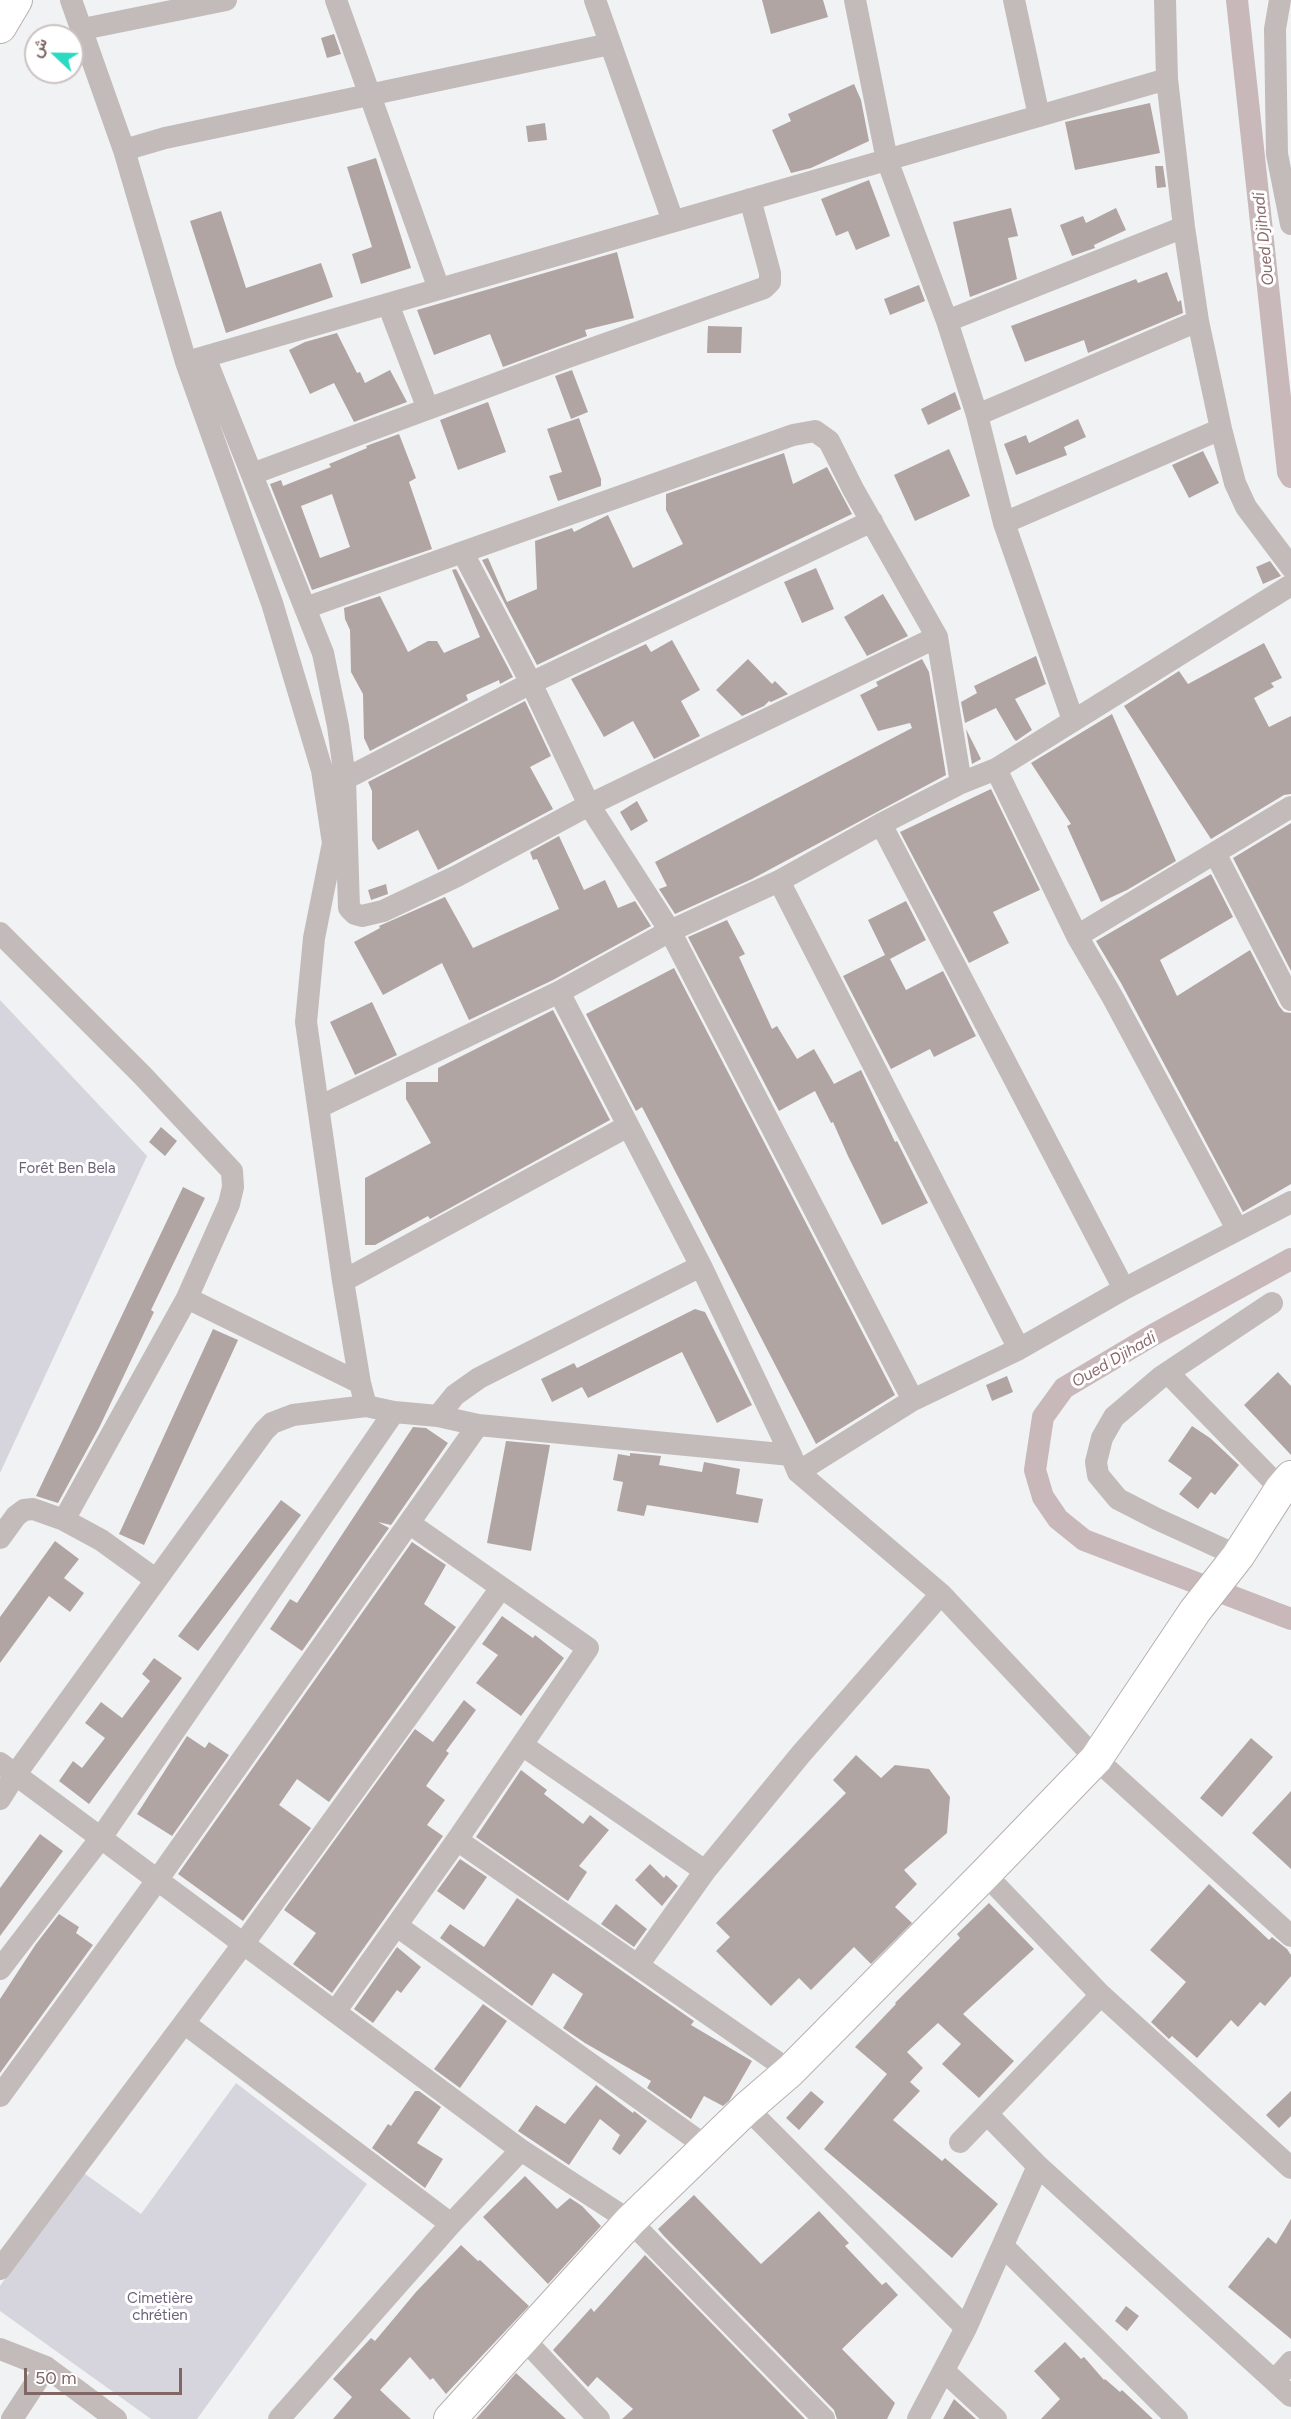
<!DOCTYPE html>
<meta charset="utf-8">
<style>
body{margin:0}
#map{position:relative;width:1291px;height:2419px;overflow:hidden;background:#f0f2f4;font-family:Figtree,Vazirmatn,sans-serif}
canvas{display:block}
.north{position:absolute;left:24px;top:24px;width:60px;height:60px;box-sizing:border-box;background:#fff;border:2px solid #ccc2c1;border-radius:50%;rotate:292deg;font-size:16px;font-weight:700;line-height:24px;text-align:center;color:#806664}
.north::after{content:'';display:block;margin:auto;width:21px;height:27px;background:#29dbc2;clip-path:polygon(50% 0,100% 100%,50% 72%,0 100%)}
.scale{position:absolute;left:24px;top:2368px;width:158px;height:27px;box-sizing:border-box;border:3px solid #806664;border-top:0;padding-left:8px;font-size:18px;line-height:21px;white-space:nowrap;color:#806664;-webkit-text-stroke:4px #fff;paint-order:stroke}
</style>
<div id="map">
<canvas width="1291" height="2419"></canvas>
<div class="north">ش</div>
<div class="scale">50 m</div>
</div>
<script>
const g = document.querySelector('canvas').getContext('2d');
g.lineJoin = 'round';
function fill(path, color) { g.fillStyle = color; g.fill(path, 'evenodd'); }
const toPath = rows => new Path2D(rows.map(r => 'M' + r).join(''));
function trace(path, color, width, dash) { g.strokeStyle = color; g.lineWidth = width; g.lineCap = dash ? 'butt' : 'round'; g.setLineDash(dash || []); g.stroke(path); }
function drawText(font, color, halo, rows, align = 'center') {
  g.font = font + ' Figtree,sans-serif'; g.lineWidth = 6; g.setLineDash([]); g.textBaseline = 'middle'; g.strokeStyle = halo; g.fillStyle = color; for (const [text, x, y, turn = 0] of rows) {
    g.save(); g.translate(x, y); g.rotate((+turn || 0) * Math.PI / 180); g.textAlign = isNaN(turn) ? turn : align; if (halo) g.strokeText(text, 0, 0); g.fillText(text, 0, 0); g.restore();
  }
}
fill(toPath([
 [0,1000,147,1156,0,1473],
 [236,2083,367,2184,197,2419,151,2419,0,2311,0,2286,81,2171,141,2214]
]), '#d6d5de');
trace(toPath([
 [1237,0,1288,472,1291,477],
 [1291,1259,1153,1335,1064,1388,1043,1417,1035,1470,1043,1497,1058,1519,1084,1540,1291,1619]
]), '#c8b8ba', 22);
fill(toPath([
 [762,0,823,0,828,17,771,34],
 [334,34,341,54,327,58,321,38],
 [854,84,861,100,869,141,811,168,791,173,772,130,791,121,788,114],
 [1150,103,1160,153,1075,170,1065,122],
 [545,123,547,140,528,142,526,126],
 [376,158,411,268,361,284,352,254,372,247,347,167],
 [1155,166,1163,166,1166,187,1157,188],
 [869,180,890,236,856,250,848,231,836,236,821,199],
 [1011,208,1018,236,1008,238,1017,279,970,297,953,222],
 [1116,208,1126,230,1094,245,1095,248,1072,256,1060,225,1083,216,1086,223],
 [221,211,246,288,321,263,333,297,226,333,190,221],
 [617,252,634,318,585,330,587,336,503,367,490,334,434,355,417,310],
 [1167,272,1178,302,1181,300,1183,313,1088,353,1084,340,1025,362,1011,326,1136,279,1138,283],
 [919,285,925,301,890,315,884,299],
 [708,326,742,327,741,353,707,353],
 [337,333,357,373,360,372,365,383,390,370,407,402,354,422,334,383,310,394,289,350,305,342],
 [572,370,588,412,571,419,555,376],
 [955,392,961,409,928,425,921,409],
 [488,402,506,452,458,470,440,420],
 [579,418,601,479,601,486,558,501,549,476,562,472,547,429],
 [1078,419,1086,437,1064,447,1067,455,1016,475,1004,444,1026,435,1029,443],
 [399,434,416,478,409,482,432,549,312,590,270,484,281,480,283,486,331,467,329,464,367,448,366,446],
 [332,494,350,547,320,558,301,506],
 [949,449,970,496,915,521,894,475],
 [1203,451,1219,483,1189,498,1172,465],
 [784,453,793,484,827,467,852,514,537,665,482,560,488,558,507,602,537,589,535,541,572,528,574,532,608,515,633,568,683,544,666,510,666,494],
 [1270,561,1281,576,1263,584,1256,567],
 [816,568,834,609,802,623,784,582],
 [456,569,513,677,500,684,499,680,466,695,468,700,370,751,364,738,363,694,351,672,350,630,345,619,344,608,380,596,408,652,428,641,437,641,444,653,480,637,452,570],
 [883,594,908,636,867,656,844,617],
 [672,640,700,690,681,701,700,736,654,759,633,721,604,737,571,679,646,644,651,652],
 [1264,643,1282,678,1271,683,1274,687,1254,698,1269,727,1291,716,1291,794,1284,795,1211,839,1124,706,1179,671,1188,684],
 [1036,656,1046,684,1015,699,1032,730,1016,741,1014,739,996,708,965,723,961,702,977,693,974,686],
 [748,659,772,684,775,681,788,694,771,702,769,701,764,706,742,716,716,690],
 [922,659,929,672,946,775,752,879,675,914,659,889,667,886,655,862,912,728,910,723,878,731,860,695,878,686,876,682],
 [525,701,551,756,530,767,553,809,438,870,418,830,378,850,372,840,372,791,368,782],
 [1112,714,1176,861,1127,890,1101,902,1067,826,1071,824,1031,763],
 [966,729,981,759,972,764],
 [991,789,1040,890,993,912,1009,943,969,963,900,832],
 [637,801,648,821,631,831,620,812],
 [1291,823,1291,971,1233,858],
 [559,836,584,890,605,880,618,908,635,901,651,926,553,980,469,1020,442,963,383,995,354,942,380,928,379,926,445,897,473,948,559,909,537,859,533,860,530,852],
 [1211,874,1233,917,1160,960,1177,996,1250,950,1279,1006,1284,1012,1291,1013,1291,1184,1243,1212,1121,983,1096,941],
 [386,884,388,894,371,900,368,890],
 [906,901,926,940,890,959,906,990,943,971,976,1036,934,1057,930,1049,891,1069,843,976,885,955,868,920],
 [727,920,745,954,739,957,772,1029,777,1026,797,1059,814,1049,834,1084,861,1070,895,1142,897,1141,928,1203,882,1225,848,1156,833,1122,831,1123,815,1091,779,1111,688,937],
 [674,968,895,1395,816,1444,642,1107,636,1111,586,1014],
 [372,1002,397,1055,355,1075,330,1022],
 [553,1010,610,1120,430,1219,428,1216,375,1245,365,1245,365,1178,431,1143,406,1099,406,1082,438,1082,438,1068],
 [161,1127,177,1141,165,1156,149,1142],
 [183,1187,205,1198,151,1310,154,1312,99,1428,58,1503,36,1496],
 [695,1309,705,1312,752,1405,717,1423,682,1352,588,1398,582,1387,552,1402,541,1379,574,1363,577,1368],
 [213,1329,238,1340,144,1545,119,1534],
 [1278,1372,1291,1386,1291,1455,1244,1405],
 [1007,1376,1013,1392,992,1401,986,1385],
 [1192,1426,1210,1438,1239,1465,1215,1495,1211,1492,1198,1509,1179,1494,1192,1478,1168,1461],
 [413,1427,426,1428,448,1443,391,1525,378,1522,389,1528,302,1651,270,1629,290,1599,297,1603],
 [506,1441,550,1445,531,1551,487,1543],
 [630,1453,661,1456,659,1465,702,1472,704,1462,740,1469,736,1494,763,1499,758,1523,647,1505,644,1516,617,1511,623,1482,613,1480,618,1454,630,1456],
 [281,1500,301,1515,198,1651,178,1636],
 [55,1541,79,1559,64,1578,84,1593,70,1612,49,1596,0,1663,0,1617],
 [412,1542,446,1565,424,1604,456,1627,329,1802,297,1779,279,1805,311,1828,243,1921,178,1874],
 [502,1616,533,1638,535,1635,564,1658,521,1716,476,1683,498,1655,482,1644],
 [154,1658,182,1678,89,1804,59,1781,73,1761,82,1768,105,1738,85,1723,101,1702,122,1718,150,1681,142,1674],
 [464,1700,476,1710,446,1751,449,1753,426,1786,445,1800,427,1825,443,1836,332,1993,293,1964,316,1933,284,1910,415,1729,433,1742],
 [187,1736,205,1748,209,1742,229,1755,172,1836,137,1814],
 [1251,1738,1273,1757,1222,1817,1200,1798],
 [856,1755,881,1778,895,1765,929,1769,950,1797,947,1833,904,1870,917,1884,895,1907,912,1923,871,1964,854,1947,811,1990,799,1978,771,2006,716,1951,730,1937,716,1923,846,1793,833,1780],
 [521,1770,547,1790,544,1794,583,1824,590,1815,609,1830,579,1866,587,1872,568,1901,476,1837],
 [1291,1791,1291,1869,1252,1833],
 [40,1834,63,1851,0,1936,0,1888],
 [460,1859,487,1877,464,1910,437,1891],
 [650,1864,664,1878,666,1875,678,1886,662,1906,635,1880],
 [1209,1884,1269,1940,1272,1937,1287,1949,1291,1955,1291,1976,1265,2006,1260,2002,1238,2027,1231,2020,1197,2058,1172,2036,1169,2039,1151,2022,1186,1982,1150,1950],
 [517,1898,694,2021,691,2025,752,2061,729,2101,723,2106,704,2096,691,2119,647,2088,651,2081,585,2043,563,2028,583,1994,553,1973,532,2006,440,1938,450,1924,484,1947],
 [989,1903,1034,1949,963,2014,1014,2061,979,2098,942,2064,961,2044,938,2023,907,2052,923,2068,910,2082,920,2091,893,2120,942,2161,945,2158,998,2204,952,2258,824,2149,887,2074,855,2047,896,2004,895,2003,960,1938,957,1934],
 [616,1904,647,1929,634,1947,601,1924],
 [59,1914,79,1927,76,1933,93,1945,0,2073,0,1999,36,1944],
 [397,1947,421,1967,401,1993,397,1990,373,2023,354,2009],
 [483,2004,507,2021,460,2088,434,2069],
 [596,2085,633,2113,634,2111,647,2121,620,2155,612,2149,620,2135,600,2119,569,2165,518,2131,536,2105,565,2124],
 [415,2091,419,2091,441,2107,417,2143,443,2159,425,2188,372,2148,388,2124,391,2126],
 [811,2091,824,2102,799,2130,786,2118],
 [1291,2091,1291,2116,1279,2128,1266,2115],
 [525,2176,557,2209,570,2198,582,2206,601,2226,548,2284,483,2217],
 [694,2195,761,2264,819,2211,849,2243,845,2246,882,2285,886,2282,898,2295,842,2349,895,2403,887,2419,837,2419,834,2410,663,2235,658,2229],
 [1291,2219,1291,2339,1228,2287,1268,2237,1276,2244],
 [461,2245,478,2261,480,2260,529,2306,446,2394,433,2378,430,2380,410,2357,380,2390,411,2419,333,2419,352,2397,333,2379,371,2338,375,2341,416,2292],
 [645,2255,805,2419,622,2419,633,2409,597,2377,588,2387,553,2350,591,2308,594,2312],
 [1126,2306,1139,2316,1127,2331,1115,2321],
 [1065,2342,1081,2359,1084,2357,1104,2380,1105,2379,1120,2392,1122,2390,1153,2419,1041,2419,1060,2399,1034,2371],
 [516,2373,566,2419,476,2419],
 [954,2399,976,2419,943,2419]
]), '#b1a5a4');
const secondary = toPath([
 [0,27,16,0],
 [450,2419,630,2221,747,2108,790,2071,985,1874,1096,1759,1195,1611,1238,1556,1281,1489,1291,1477]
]);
trace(secondary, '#b9b0af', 34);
trace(toPath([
 [71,0,124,150,186,362,272,603,322,770,333,843,314,938,306,1022,343,1281,360,1383,366,1406],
 [336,0,439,289],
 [595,0,673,221],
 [855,0,887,160,947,321,977,415,1004,523,1073,720],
 [1014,0,1039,116],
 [1165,0,1167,79,1184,227,1198,321,1221,429,1235,483,1246,507,1291,567],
 [1280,0,1275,29,1277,154,1291,224],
 [83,29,226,0],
 [124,150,165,138,610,44],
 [388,304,428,409],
 [947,321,1184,227],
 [205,357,323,653,338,726,345,779,349,908,355,914,362,916,383,911,457,876,589,805,937,637],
 [190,361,1167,79],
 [977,415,1198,321],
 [252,474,568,357,764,288,770,282,770,273,750,199],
 [1004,523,1221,429],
 [463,553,531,683,589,805,670,931,913,1400],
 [305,608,793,435,815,431,829,441,853,489,937,637,961,783],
 [996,769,1077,936,1113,998,1237,1229],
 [345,779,531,683,872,521],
 [881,824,1124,1289],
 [1215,853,1291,1000],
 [779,881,1019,1349,913,1400,798,1472],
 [0,933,142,1075,232,1171,233,1187,229,1204,187,1298,64,1520],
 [1077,936,1291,807],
 [559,992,701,1266,791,1455],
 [319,1107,559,992,670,931,779,881,881,824,961,783,996,769,1291,585],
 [343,1281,628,1126],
 [187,1298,360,1383],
 [1019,1349,1124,1289,1291,1202],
 [1168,1373,1281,1489],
 [438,1416,455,1395,479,1378,701,1266],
 [0,1538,16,1516,24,1510,33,1509,64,1520,101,1540,155,1579],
 [1238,1556,1157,1519,1118,1499,1098,1475,1096,1462,1102,1438,1114,1417,1161,1377,1272,1303],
 [522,1745,705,1871,638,1965],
 [0,1763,521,2150,630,2221,824,2419],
 [0,1799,15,1775,264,1431,272,1423,293,1415,366,1406,394,1412,438,1416,478,1425,791,1455,798,1472,941,1594,1096,1759,1291,1936],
 [457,1840,790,2071],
 [705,1871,801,1754,941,1594],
 [985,1874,1101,1995,1291,2168],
 [397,1926,707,2147],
 [0,1969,100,1839,394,1412],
 [335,2012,457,1840,588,1648,409,1523],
 [184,2023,451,2224],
 [0,2096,158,1879,478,1425],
 [747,2108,966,2328],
 [987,2114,1038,2166,1291,2396],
 [960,2142,1101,1995],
 [1003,2246,1177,2419],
 [0,2269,244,1943,501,1588],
 [523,2338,599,2419],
 [0,2349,46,2367,116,2419],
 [944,2371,996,2419],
 [1275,2380,1291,2362],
 [12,2419,46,2367],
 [279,2419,451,2224,521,2150],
 [918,2419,966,2328,1038,2166]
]), '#c2bbba', 22);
trace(secondary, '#fff', 32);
drawText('15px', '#6c6378', '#fff', [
 ["Forêt Ben Bela",67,1169],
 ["Cimetière",160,2299],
 ["chrétien",160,2316]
]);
drawText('italic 16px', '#8b6a6d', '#fff', [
 ["Oued Djihadi",1264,239,-96],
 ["Oued Djihadi",1114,1360,-30]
]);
</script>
